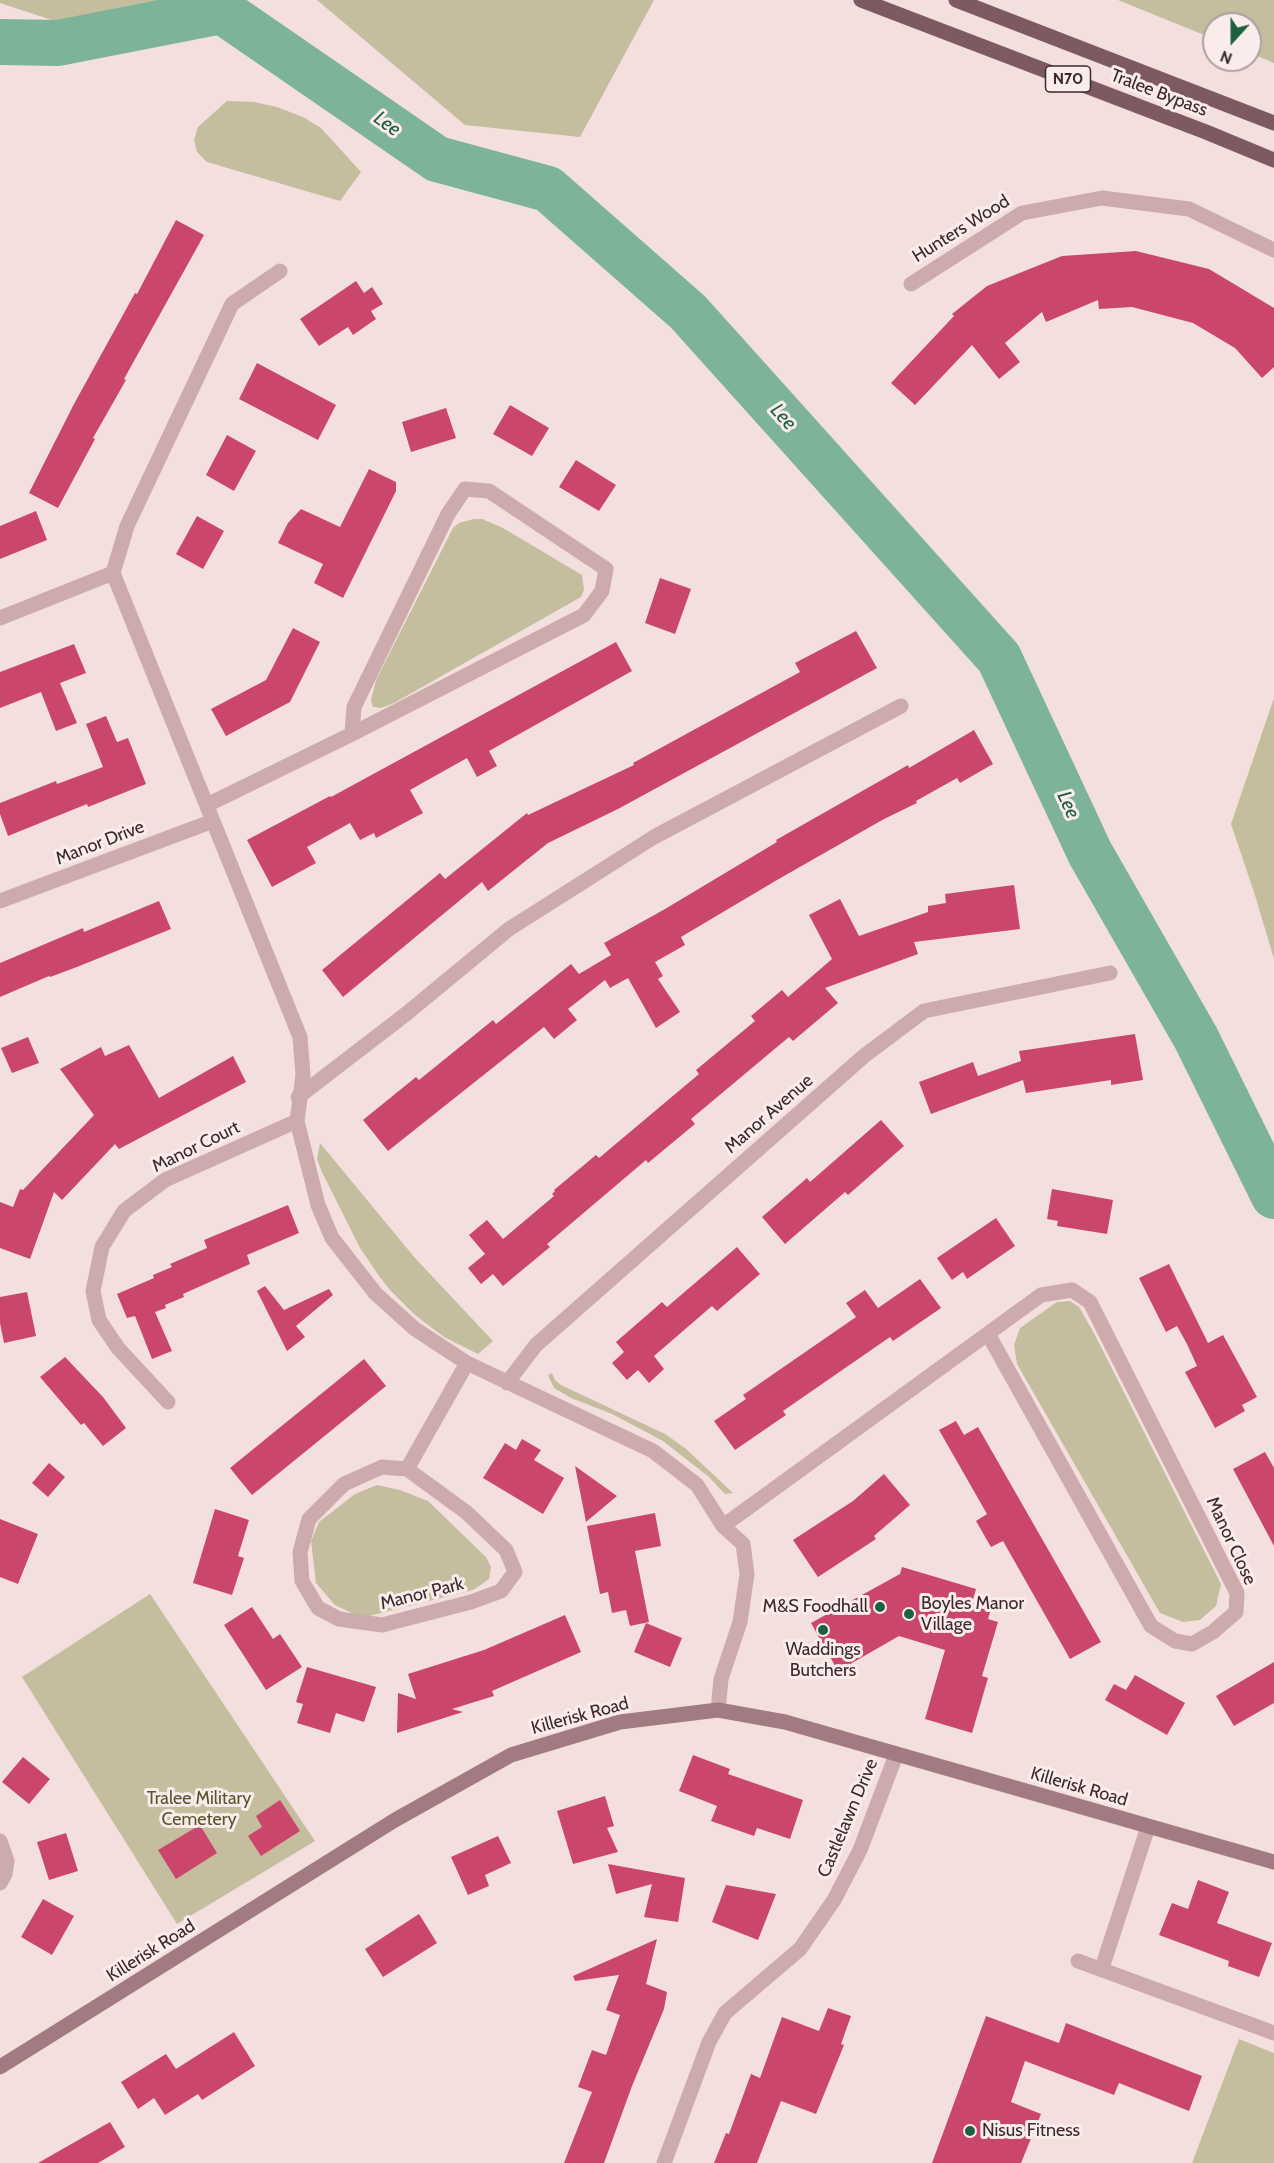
<!DOCTYPE html>
<style>
body{margin:0}
#map{position:relative;width:1274px;height:2163px;overflow:hidden;background:#f4dfdf;font-family:Cabin,sans-serif}
canvas{display:block}
.north{position:absolute;left:1202px;top:12px;width:60px;height:60px;box-sizing:border-box;background:#fbecec;border:2px solid #ae9ea0;border-radius:50%;rotate:201deg;font-size:16px;font-weight:700;line-height:24px;text-align:center;color:#3a2a2d}
.north::after{content:'';display:block;margin:auto;width:21px;height:27px;background:#1d5f41;clip-path:polygon(50% 0,100% 100%,50% 72%,0 100%)}
</style>
<div id="map">
<canvas width="1274" height="2163"></canvas>
<div class="north">N</div>
</div>
<script>
const g = document.querySelector('canvas').getContext('2d');
g.lineJoin = 'round';
function fill(path, color) { g.fillStyle = color; g.fill(path, 'evenodd'); }
const toPath = rows => new Path2D(rows.map(r => 'M' + r).join(''));
function trace(path, color, width, dash) { g.strokeStyle = color; g.lineWidth = width; g.lineCap = dash ? 'butt' : 'round'; g.setLineDash(dash || []); g.stroke(path); }
function drawText(font, color, halo, rows, align = 'center') {
  g.font = font + ' Cabin,sans-serif'; g.lineWidth = 6; g.setLineDash([]); g.textBaseline = 'middle'; g.strokeStyle = halo; g.fillStyle = color; for (const [text, x, y, turn = 0] of rows) {
    g.save(); g.translate(x, y); g.rotate((+turn || 0) * Math.PI / 180); g.textAlign = isNaN(turn) ? turn : align; if (halo) g.strokeText(text, 0, 0); g.fillText(text, 0, 0); g.restore();
  }
}
fill(toPath([
 [0,0,162,0,61,23,0,3],
 [317,0,654,0,580,137,465,125],
 [1118,0,1274,0,1274,63,1250,53,1250,24,1214,24,1214,39],
 [227,101,254,102,277,107,303,117,321,128,361,172,340,201,207,162,197,152,194,140,198,127],
 [474,519,482,519,503,528,582,575,584,590,581,597,394,703,381,708,373,707,371,700,376,680,453,528,459,523],
 [1274,698,1274,959,1254,892,1231,824],
 [320,1143,415,1258,493,1341,478,1354,444,1337,415,1315,390,1290,379,1276,360,1248,322,1172,317,1159],
 [1070,1301,1079,1307,1095,1335,1221,1584,1216,1606,1200,1620,1183,1622,1160,1613,1017,1364,1014,1345,1020,1328,1057,1302],
 [552,1373,555,1380,561,1385,665,1434,685,1448,733,1493,725,1494,709,1477,663,1441,612,1414,571,1398,554,1388,548,1375],
 [377,1485,400,1490,428,1501,486,1557,491,1567,489,1579,473,1590,369,1616,354,1614,335,1605,316,1583,311,1541,319,1522,355,1494],
 [150,1594,315,1841,177,1924,22,1677],
 [1239,2039,1274,2053,1274,2163,1192,2163]
]), '#c4bd9e');
trace(toPath([
 [0,42,58,43,222,11,437,159,548,189,688,312,999,658,1090,853,1196,1038,1274,1196]
]), '#7cb399', 46);
fill(toPath([
 [176,220,204,235,124,379,126,380,93,438,95,439,58,508,29,493,74,404,135,293,137,294],
 [1136,251,1209,269,1274,308,1274,367,1262,378,1235,348,1193,323,1132,307,1099,309,1098,300,1046,322,1042,312,1005,343,1020,362,999,379,972,345,915,405,891,383,954,316,952,314,987,286,1062,256],
 [356,281,364,293,372,287,383,304,371,311,376,319,353,335,348,327,319,346,300,319],
 [257,363,336,405,318,440,239,399],
 [510,405,549,428,532,456,493,434],
 [446,408,456,438,411,452,402,422],
 [227,435,256,451,234,491,206,475],
 [576,460,616,485,599,511,559,487],
 [369,469,396,482,396,491,343,598,314,583,323,564,278,543,288,523,301,509,340,527],
 [36,511,47,540,0,559,0,526],
 [197,516,224,531,203,569,176,554],
 [660,578,691,589,675,634,645,623],
 [293,628,320,642,290,702,226,736,211,709,266,680],
 [856,631,877,668,618,809,548,843,488,891,482,882,343,997,322,970,440,873,445,879,527,813,528,815,634,765,633,763,800,672,795,663],
 [616,642,632,671,489,751,497,766,477,777,467,758,410,790,423,813,376,838,374,833,360,840,350,823,307,847,316,863,272,887,247,840,330,796,331,797],
 [74,644,86,673,60,683,77,723,56,731,41,692,0,708,0,672],
 [106,716,117,742,128,738,146,784,88,807,87,804,8,836,0,814,0,803,56,781,57,784,103,767,86,724],
 [974,730,993,764,960,783,957,778,916,801,917,803,884,819,777,880,681,937,685,945,655,962,663,976,658,979,680,1012,656,1028,628,978,610,988,605,980,568,1009,577,1020,554,1039,544,1027,388,1151,363,1120,416,1077,419,1080,493,1020,496,1024,571,964,579,974,611,955,604,943,665,909,777,842,776,840,908,765,909,768],
 [1014,885,1020,929,914,942,918,954,825,988,838,1003,793,1041,789,1037,691,1119,695,1124,648,1163,646,1160,547,1244,550,1247,503,1286,493,1274,481,1284,468,1268,485,1254,469,1235,487,1220,503,1239,554,1196,552,1194,555,1191,554,1190,596,1155,599,1158,699,1074,696,1070,755,1021,751,1016,782,990,788,997,832,959,809,915,840,899,859,936,928,912,928,906,946,903,945,894],
 [159,901,171,929,77,967,50,977,49,976,0,997,0,963,83,928,84,932],
 [1135,1034,1143,1080,1111,1085,1111,1080,1026,1093,1023,1080,931,1114,919,1082,973,1062,978,1076,1021,1061,1019,1051],
 [28,1037,39,1063,12,1073,1,1048],
 [129,1045,159,1098,233,1056,246,1082,119,1149,115,1144,62,1200,54,1192,30,1259,0,1248,0,1202,13,1207,20,1189,23,1190,94,1115,60,1069,101,1047,105,1056],
 [881,1120,904,1146,848,1195,845,1192,785,1244,762,1217,807,1178,810,1182],
 [1052,1189,1113,1200,1107,1234,1057,1226,1058,1221,1047,1219],
 [288,1205,299,1233,247,1255,250,1264,183,1294,184,1297,165,1305,166,1308,155,1312,172,1351,152,1359,135,1316,127,1318,117,1294,154,1278,153,1275,172,1267,170,1264,207,1248,204,1240],
 [996,1218,1015,1246,967,1279,963,1272,952,1280,937,1258],
 [737,1247,760,1274,717,1311,712,1306,654,1356,664,1369,649,1383,638,1370,627,1380,612,1363,624,1352,616,1342,662,1302,667,1307],
 [1169,1264,1208,1343,1223,1335,1257,1397,1242,1405,1245,1411,1215,1428,1185,1372,1197,1366,1187,1344,1177,1326,1166,1332,1139,1278],
 [920,1279,941,1308,893,1341,890,1337,783,1411,786,1415,735,1450,714,1421,746,1399,743,1395,856,1317,846,1303,865,1290,878,1308],
 [265,1286,284,1310,329,1289,333,1295,296,1326,305,1337,287,1351,257,1291],
 [27,1292,36,1336,4,1343,0,1323,0,1297],
 [65,1357,103,1397,126,1428,103,1446,84,1423,81,1425,40,1377],
 [364,1359,386,1386,252,1495,230,1468],
 [956,1421,964,1435,978,1427,1101,1642,1070,1659,1003,1541,991,1547,976,1521,987,1514,939,1430],
 [522,1439,541,1450,534,1460,564,1478,543,1514,483,1478,505,1443,516,1450],
 [1265,1452,1274,1468,1274,1546,1233,1469],
 [49,1463,65,1477,48,1497,32,1483],
 [575,1466,617,1496,586,1522],
 [884,1474,910,1505,874,1536,876,1539,818,1577,793,1540,853,1501],
 [215,1509,249,1520,238,1556,244,1558,232,1595,193,1583],
 [655,1513,661,1546,635,1551,649,1622,630,1626,626,1610,612,1613,608,1592,600,1594,587,1526],
 [0,1519,38,1534,18,1584,0,1577],
 [902,1567,976,1589,972,1603,991,1609,988,1619,998,1622,982,1676,988,1678,972,1733,925,1719,945,1650,899,1636,838,1671,811,1623,900,1574],
 [252,1607,273,1639,280,1634,302,1667,266,1690,224,1625],
 [565,1615,581,1652,492,1691,494,1696,452,1709,463,1712,397,1733,398,1693,416,1699,408,1674,484,1650],
 [646,1623,682,1638,670,1667,634,1652],
 [1274,1662,1274,1703,1234,1726,1216,1696],
 [307,1667,376,1687,364,1722,336,1713,330,1733,297,1723,303,1704,296,1702],
 [1135,1675,1185,1703,1167,1735,1105,1700,1114,1684,1126,1690],
 [693,1755,730,1769,728,1774,803,1800,790,1839,757,1828,754,1836,711,1821,717,1806,679,1791],
 [23,1757,50,1779,29,1804,2,1782],
 [605,1796,614,1826,607,1828,618,1852,573,1864,557,1811],
 [280,1800,300,1831,261,1856,248,1836,262,1827,256,1816],
 [200,1825,217,1853,176,1879,158,1850],
 [66,1833,78,1871,49,1880,37,1842],
 [498,1836,511,1863,485,1875,489,1886,468,1895,451,1857],
 [608,1864,685,1878,678,1922,644,1917,652,1884,616,1894],
 [1198,1880,1229,1892,1217,1923,1272,1943,1259,1977,1228,1966,1229,1961,1159,1935,1172,1903,1188,1909],
 [726,1885,776,1894,758,1940,712,1922],
 [43,1899,74,1916,52,1955,21,1937],
 [419,1914,437,1943,383,1977,365,1949],
 [657,1939,646,1984,667,1992,664,2009,632,2086,604,2163,564,2163,592,2092,578,2087,592,2050,606,2055,620,2015,606,2010,619,1975,575,1981,573,1976],
 [828,2008,851,2016,841,2044,844,2045,816,2114,781,2101,757,2163,714,2163,726,2133,729,2134,751,2074,760,2078,782,2017,819,2031],
 [986,2016,1059,2043,1066,2023,1202,2076,1189,2111,1119,2083,1114,2095,1025,2061,1011,2102,1041,2114,1021,2163,932,2163],
 [234,2032,255,2066,202,2100,198,2094,165,2115,154,2098,138,2109,121,2082,166,2054,176,2069],
 [110,2122,125,2147,98,2163,38,2163]
]), '#cb466b');
trace(toPath([
 [280,271,232,304,127,526,113,573,300,1037,303,1075,297,1121,318,1205,332,1238,376,1294,415,1329,467,1363,653,1451,697,1485,723,1526,743,1544,747,1574,740,1622,721,1679,718,1710],
 [911,284,1022,213,1102,198,1189,209,1274,250],
 [0,618,113,573],
 [207,805,352,734,584,615,602,591,606,569,489,491,465,489,448,514,354,707,352,734],
 [0,901,213,821],
 [298,1097,406,1014,509,929,654,837,901,706],
 [507,1383,536,1345,864,1056,924,1011,1110,973],
 [168,1402,118,1348,99,1320,93,1291,102,1247,124,1211,165,1180,297,1121],
 [407,1469,466,1512,506,1550,515,1572,501,1591,471,1602,382,1625,339,1619,318,1608,302,1581,300,1552,309,1519,344,1484,382,1467,407,1469,467,1363],
 [723,1526,1041,1295,1072,1290,1090,1302,1237,1593,1236,1612,1213,1632,1192,1644,1175,1641,1151,1626,988,1334],
 [0,1841,7,1861,5,1874,0,1883],
 [1078,1961,1274,2033],
 [1102,1968,1148,1827],
 [664,2163,709,2042,725,2013,800,1949,834,1900,860,1850,896,1755]
]), '#cdaaac', 15);
trace(toPath([
 [0,2067,395,1820,511,1755,620,1722,718,1710,785,1722,1274,1862]
]), '#a17b81', 15);
trace(toPath([
 [861,0,1206,132,1274,160],
 [956,0,1274,123]
]), '#7d5a61', 15);
for (const [x, y, r, color] of [
 [880,1607,6,"#1d5f41"],
 [909,1614,6,"#1d5f41"],
 [823,1630,6,"#1d5f41"],
 [970,2131,6,"#1d5f41"]
]) { const dot = new Path2D(); dot.arc(x, y, r, 0, 2 * Math.PI); g.fillStyle = color; g.fill(dot); trace(dot, '#fbecec', 2); }
for (const [x, y, w] of [
 [1068,79,45]
]) { const box = new Path2D(); box.roundRect(x - w / 2, y - 13, w, 26, 4.5); g.fillStyle = '#fbecec'; g.fill(box); trace(box, '#3a2a2d', 1.5); }
drawText('bold 16px', '#3a2a2d', null, [
 ["N70",1068,79]
]);
drawText('18px', '#3a2a2d', '#fbecec', [
 ["Tralee Bypass",1159,93,21],
 ["Hunters Wood",961,229,-32],
 ["Manor Drive",100,843,-21],
 ["Manor Avenue",769,1114,-41],
 ["Manor Court",196,1147,-26],
 ["Manor Close",1231,1541,65],
 ["Manor Park",422,1594,-14],
 ["Killerisk Road",580,1716,-15],
 ["Killerisk Road",1079,1787,16],
 ["Castlelawn Drive",848,1818,-67],
 ["Killerisk Road",151,1951,-32]
]);
drawText('18px', '#3a2a2d', '#fbecec', [
 ["Boyles Manor",921,1604],
 ["Village",921,1625],
 ["M&S Foodhall",868,1607,"right"],
 ["Waddings",823,1650,"center"],
 ["Butchers",823,1671,"center"],
 ["Nisus Fitness",982,2131]
], 'left');
drawText('18px', '#5a532c', '#fbecec', [
 ["Tralee Military",199,1799],
 ["Cemetery",199,1820]
]);
drawText('italic 20px', '#1d5f41', '#fbecec', [
 ["Lee",387,124,35],
 ["Lee",783,417,48],
 ["Lee",1068,805,65]
]);
</script>
